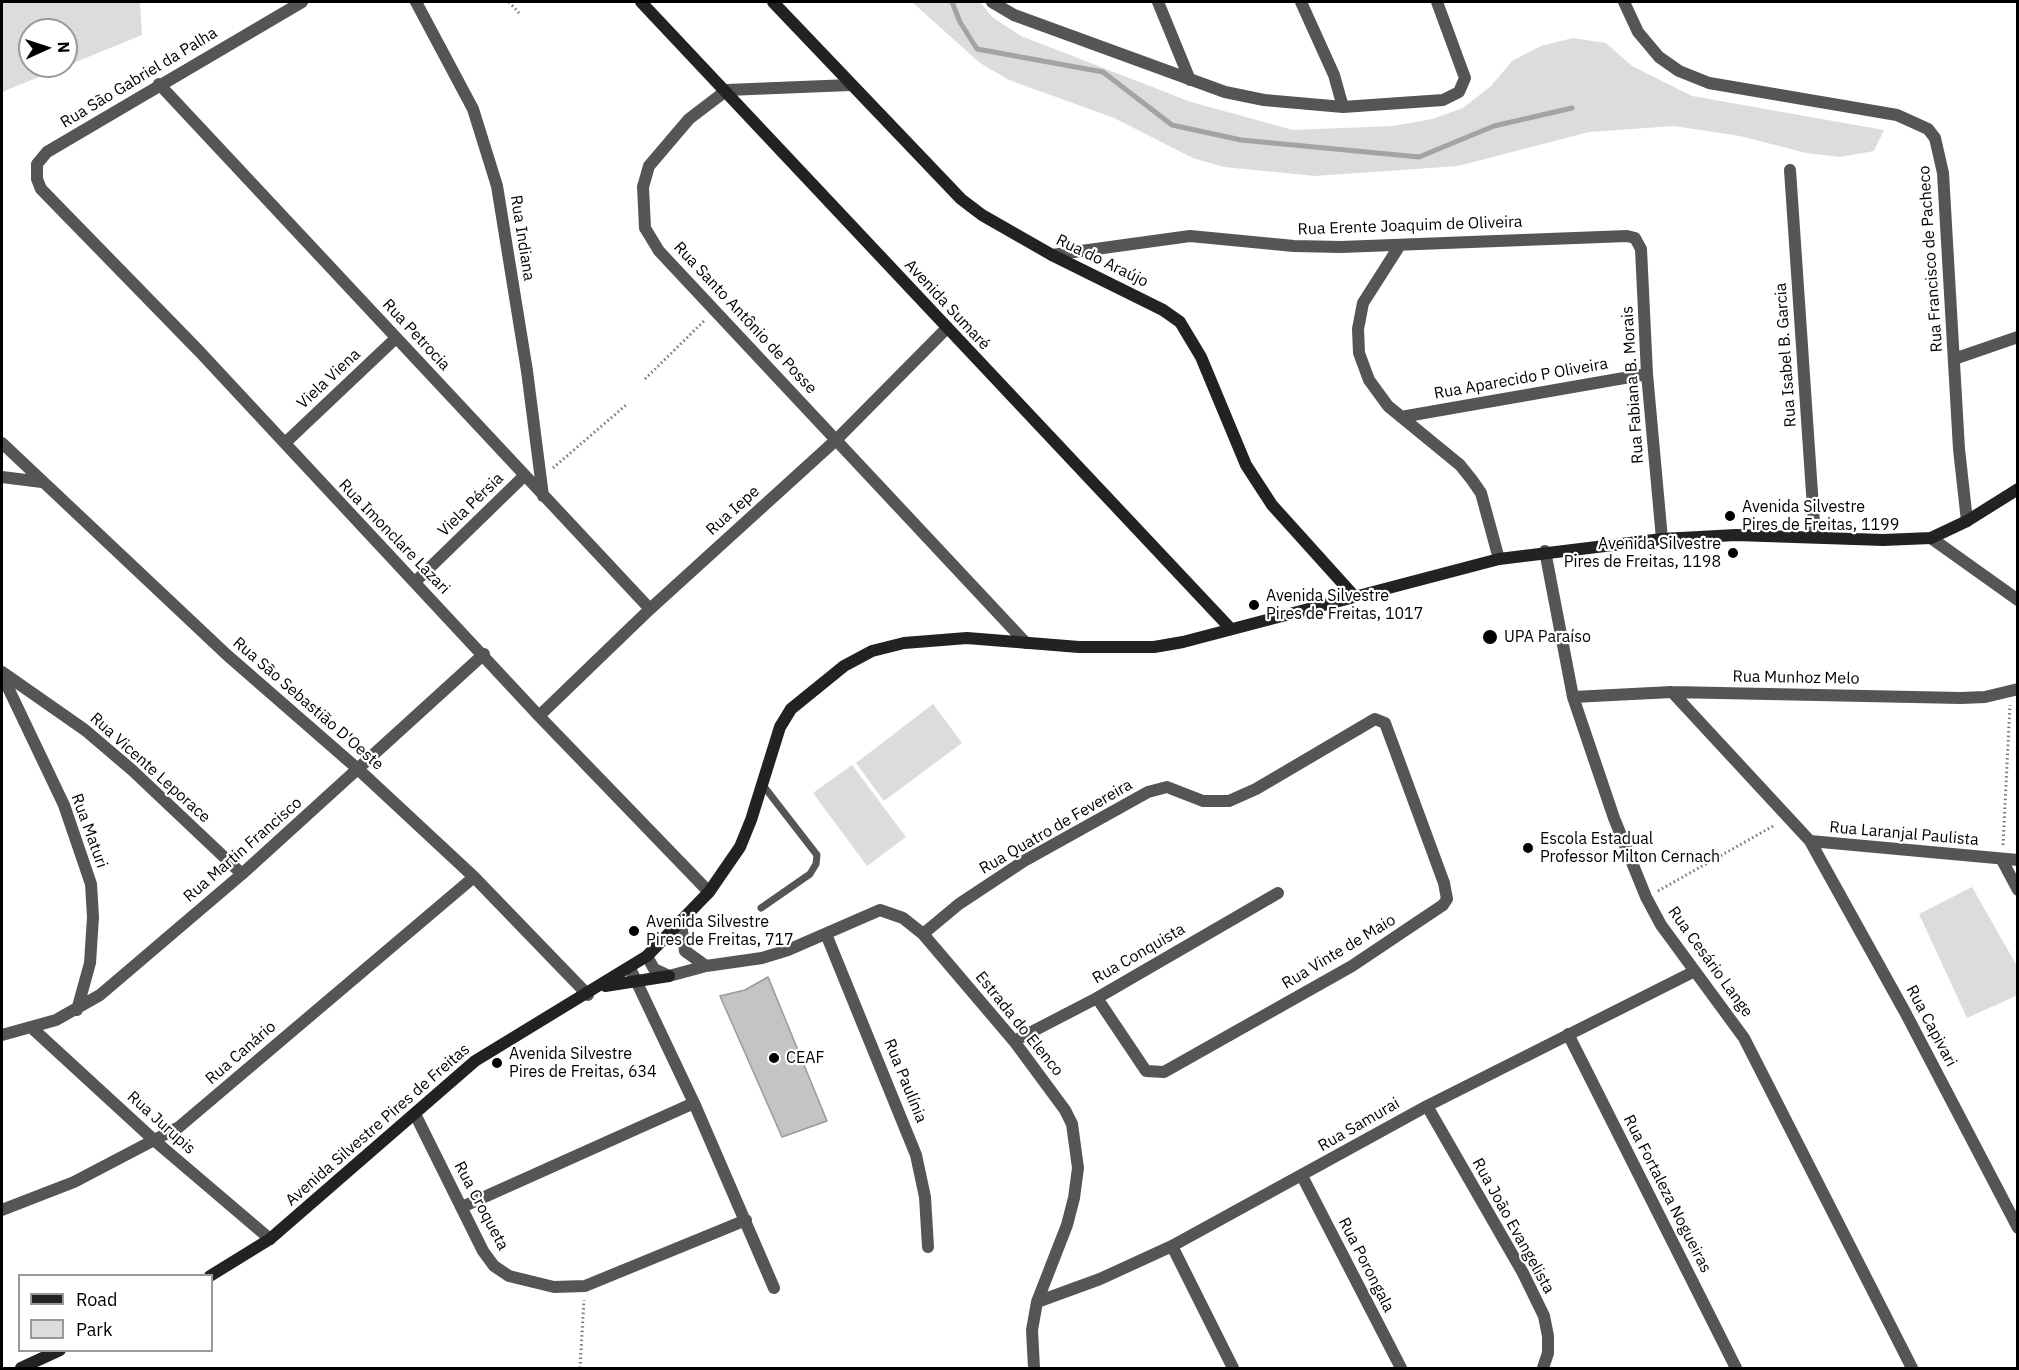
<!DOCTYPE html>
<meta charset="utf-8">
<style>
body{margin:0}
#map{position:relative;width:2019px;height:1370px;overflow:hidden;background:#fff;font-family:"IBM Plex Sans",sans-serif}
canvas{display:block}
.frame{position:absolute;inset:0;border:3px solid #000;pointer-events:none}
.legend{position:absolute;left:18px;top:1274px;width:195px;height:78px;box-sizing:border-box;background:#fff;border:2px solid #999;margin:0;padding:8px 10px;list-style:none;font-size:18px;color:#000}
.legend li{display:flex;align-items:center;gap:12px;height:30px}
.legend b{width:30px;border:2px solid #999}
.north{position:absolute;left:18px;top:18px;width:60px;height:60px;box-sizing:border-box;background:#fff;border:2px solid #999;border-radius:50%;rotate:87deg;font-size:16px;font-weight:700;line-height:24px;text-align:center;color:#000}
.north::after{content:'';display:block;margin:auto;width:21px;height:27px;background:#000;clip-path:polygon(50% 0,100% 100%,50% 72%,0 100%)}
</style>
<div id="map">
<canvas width="2019" height="1370"></canvas>
<div class="frame"></div>
<ul class="legend">
<li><b style="height:8px;background:#222"></b>Road</li>
<li><b style="height:16px;background:#dcdcdc"></b>Park</li>
</ul>
<div class="north">N</div>
</div>
<script>
const g = document.querySelector('canvas').getContext('2d');
g.lineJoin = 'round';
function fill(path, color) { g.fillStyle = color; g.fill(path, 'evenodd'); }
const toPath = rows => new Path2D(rows.map(r => 'M' + r).join(''));
function trace(path, color, width, dash) { g.strokeStyle = color; g.lineWidth = width; g.lineCap = dash ? 'butt' : 'round'; g.setLineDash(dash || []); g.stroke(path); }
function drawText(font, color, halo, rows, align = 'center') {
  g.font = font + ' "IBM Plex Sans",sans-serif'; g.lineWidth = 4.5; g.setLineDash([]); g.textBaseline = 'middle'; g.strokeStyle = halo; g.fillStyle = color; for (const [text, x, y, turn = 0] of rows) {
    g.save(); g.translate(x, y); g.rotate((+turn || 0) * Math.PI / 180); g.textAlign = isNaN(turn) ? turn : align; if (halo) g.strokeText(text, 0, 0); g.fillText(text, 0, 0); g.restore();
  }
}
fill(toPath([
 [2,2,140,2,142,35,66,66,66,30,30,30,30,66,66,66,2,92],
 [912,2,980,2,992,17,1021,36,1191,102,1293,130,1393,126,1432,119,1463,108,1491,86,1512,61,1541,46,1573,38,1606,43,1632,66,1692,96,1884,130,1874,151,1840,157,1806,153,1740,136,1674,126,1589,132,1458,166,1315,176,1224,167,1193,158,1114,118,1009,80,980,63],
 [933,704,962,743,884,801,856,763],
 [852,765,906,837,867,866,813,793],
 [1972,887,2017,966,2018,995,1967,1018,1919,914]
]), '#dcdcdc');
trace(toPath([
 [952,2,960,22,977,49,1103,72,1172,125,1241,140,1419,157,1494,126,1572,108]
]), '#a3a3a3', 5);
const building = toPath([
 [768,977,827,1121,782,1137,720,996,745,990,768,977]
]);
fill(building, '#c4c4c4');
trace(building, '#999', 1.5);
trace(toPath([
 [509,2,519,13],
 [645,379,705,320],
 [553,468,626,405],
 [2003,845,2010,705],
 [1658,891,1775,825],
 [580,1368,584,1300]
]), '#777', 3, [1.5, 3]);
trace(toPath([
 [761,908,810,874,816,864,817,855,762,784]
]), '#555', 7);
trace(toPath([
 [302,2,47,152,37,164,37,179,41,189,199,351,539,716,709,892],
 [416,2,473,109,497,186,527,371,543,496],
 [992,2,1014,15,1225,92,1264,100,1343,107,1443,100,1459,92,1465,78,1437,2],
 [1158,2,1190,80],
 [1301,2,1334,75,1343,107],
 [1624,2,1638,32,1659,57,1679,71,1709,83,1897,115,1928,129,1935,138,1943,173,1959,449,1967,521],
 [159,84,650,609],
 [850,85,727,90,689,119,649,166,643,187,645,228,659,251,1026,643],
 [1790,170,1815,537],
 [1400,245,1363,303,1358,329,1359,353,1369,380,1388,406,1460,465,1472,480,1481,493,1499,559],
 [1052,255,1190,236,1294,246,1341,247,1627,236,1635,238,1641,249,1647,374,1662,539],
 [1954,359,2018,337],
 [1401,417,1647,374],
 [2,443,227,655,359,770,474,877,588,995],
 [285,443,396,338],
 [2,477,42,482],
 [1931,538,2018,600],
 [1545,551,1573,697,1614,818,1646,897,1661,925,1744,1038,1912,1368],
 [415,582,523,477],
 [2,672,85,730,132,770,242,874],
 [2,675,64,805,91,884,93,917,90,963,77,1010],
 [1672,692,1810,841,1905,1012,2018,1228],
 [1573,697,1672,692,1961,698,1985,697,2018,689],
 [539,716,650,609,836,440,946,329],
 [1810,841,2018,860],
 [2002,860,2018,890],
 [681,924,685,951,706,966],
 [826,934,916,1155,925,1197,928,1247],
 [923,934,959,904,1024,861,1148,792,1167,787,1203,801,1229,801,1256,789,1375,719,1385,723,1444,883,1447,899,1443,905,1352,966,1164,1072,1146,1071,1097,998],
 [647,956,654,969,669,976,706,966,762,958,788,950,880,910,903,918,923,934,1014,1041,1065,1110,1072,1124,1078,1168,1074,1198,1067,1225,1037,1302,1032,1330,1034,1368],
 [630,968,694,1103,774,1288],
 [32,1028,155,1141,270,1239],
 [1568,1034,1736,1368],
 [2,1035,56,1020,100,995,242,874,484,654],
 [1014,1041,1097,998,1278,893],
 [1427,1106,1523,1273,1544,1316,1548,1336,1548,1353,1543,1368],
 [415,1114,483,1251,494,1266,509,1276,554,1287,585,1286,746,1220],
 [1302,1176,1401,1368],
 [462,1207,694,1103],
 [2,1210,74,1182,179,1127,474,877],
 [1172,1246,1233,1368],
 [1037,1302,1100,1279,1172,1246,1427,1106,1695,971]
]), '#555', 12);
trace(toPath([
 [641,2,1231,629],
 [773,2,961,199,982,215,1052,255,1163,310,1180,322,1201,357,1246,465,1272,505,1355,597],
 [605,986,669,976],
 [210,1276,270,1239,475,1061,647,956,709,892,740,847,751,820,780,727,791,709,844,666,872,651,904,643,967,638,1079,647,1154,647,1183,642,1499,559,1662,539,1736,535,1883,540,1931,538,1967,521,2018,489],
 [21,1368,60,1350]
]), '#222', 12);
for (const [x, y, r, color] of [
 [1730,516,6,"#000"],
 [1733,553,6,"#000"],
 [1254,605,6,"#000"],
 [1490,637,8,"#000"],
 [1528,848,6,"#000"],
 [634,931,6,"#000"],
 [774,1058,6,"#000"],
 [497,1063,6,"#000"]
]) { const dot = new Path2D(); dot.arc(x, y, r, 0, 2 * Math.PI); g.fillStyle = color; g.fill(dot); trace(dot, '#fff', 2); }
drawText('16px', '#000', '#fff', [
 ["Rua São Gabriel da Palha",139,78,-31],
 ["Rua Erente Joaquim de Oliveira",1410,226,-2],
 ["Rua Indiana",522,238,81],
 ["Rua Francisco de Pacheco",1931,259,-94],
 ["Rua do Araújo",1102,261,26],
 ["Avenida Sumaré",947,305,47],
 ["Rua Santo Antônio de Posse",745,318,47],
 ["Rua Petrocia",416,335,47],
 ["Rua Isabel B. Garcia",1786,355,-94],
 ["Viela Viena",329,379,-43],
 ["Rua Aparecido P Oliveira",1521,379,-10],
 ["Rua Fabiana B. Morais",1633,385,-94],
 ["Viela Pérsia",471,505,-44],
 ["Rua Iepe",733,511,-42],
 ["Rua Imonclare Lazari",394,537,46],
 ["Rua Munhoz Melo",1796,678,1],
 ["Rua São Sebastião D'Oeste",308,704,41],
 ["Rua Vicente Leporace",150,768,42],
 ["Rua Quatro de Fevereira",1056,827,-30],
 ["Rua Maturi",89,831,70],
 ["Rua Laranjal Paulista",1904,834,5],
 ["Rua Martin Francisco",243,850,-41],
 ["Rua Vinte de Maio",1339,952,-31],
 ["Rua Conquista",1139,954,-30],
 ["Rua Cesário Lange",1710,962,54],
 ["Estrada do Elenco",1019,1024,51],
 ["Rua Capivari",1931,1026,62],
 ["Rua Canário",241,1053,-41],
 ["Rua Paulínia",905,1081,68],
 ["Rua Jurupis",161,1123,42],
 ["Avenida Silvestre Pires de Freitas",378,1125,-41],
 ["Rua Samurai",1359,1125,-30],
 ["Rua Fortaleza Nogueiras",1667,1194,63],
 ["Rua Croqueta",481,1206,62],
 ["Rua João Evangelista",1513,1226,61],
 ["Rua Porongala",1366,1265,63]
]);
drawText('16px', '#000', '#fff', [
 ["Avenida Silvestre",1742,507],
 ["Pires de Freitas, 1199",1742,525],
 ["Avenida Silvestre",1721,544,"right"],
 ["Pires de Freitas, 1198",1721,562,"right"],
 ["Avenida Silvestre",1266,596],
 ["Pires de Freitas, 1017",1266,614],
 ["UPA Paraíso",1504,637],
 ["Escola Estadual",1540,839],
 ["Professor Milton Cernach",1540,857],
 ["Avenida Silvestre",646,922],
 ["Pires de Freitas, 717",646,940],
 ["Avenida Silvestre",509,1054],
 ["Pires de Freitas, 634",509,1072],
 ["CEAF",786,1058]
], 'left');
</script>
